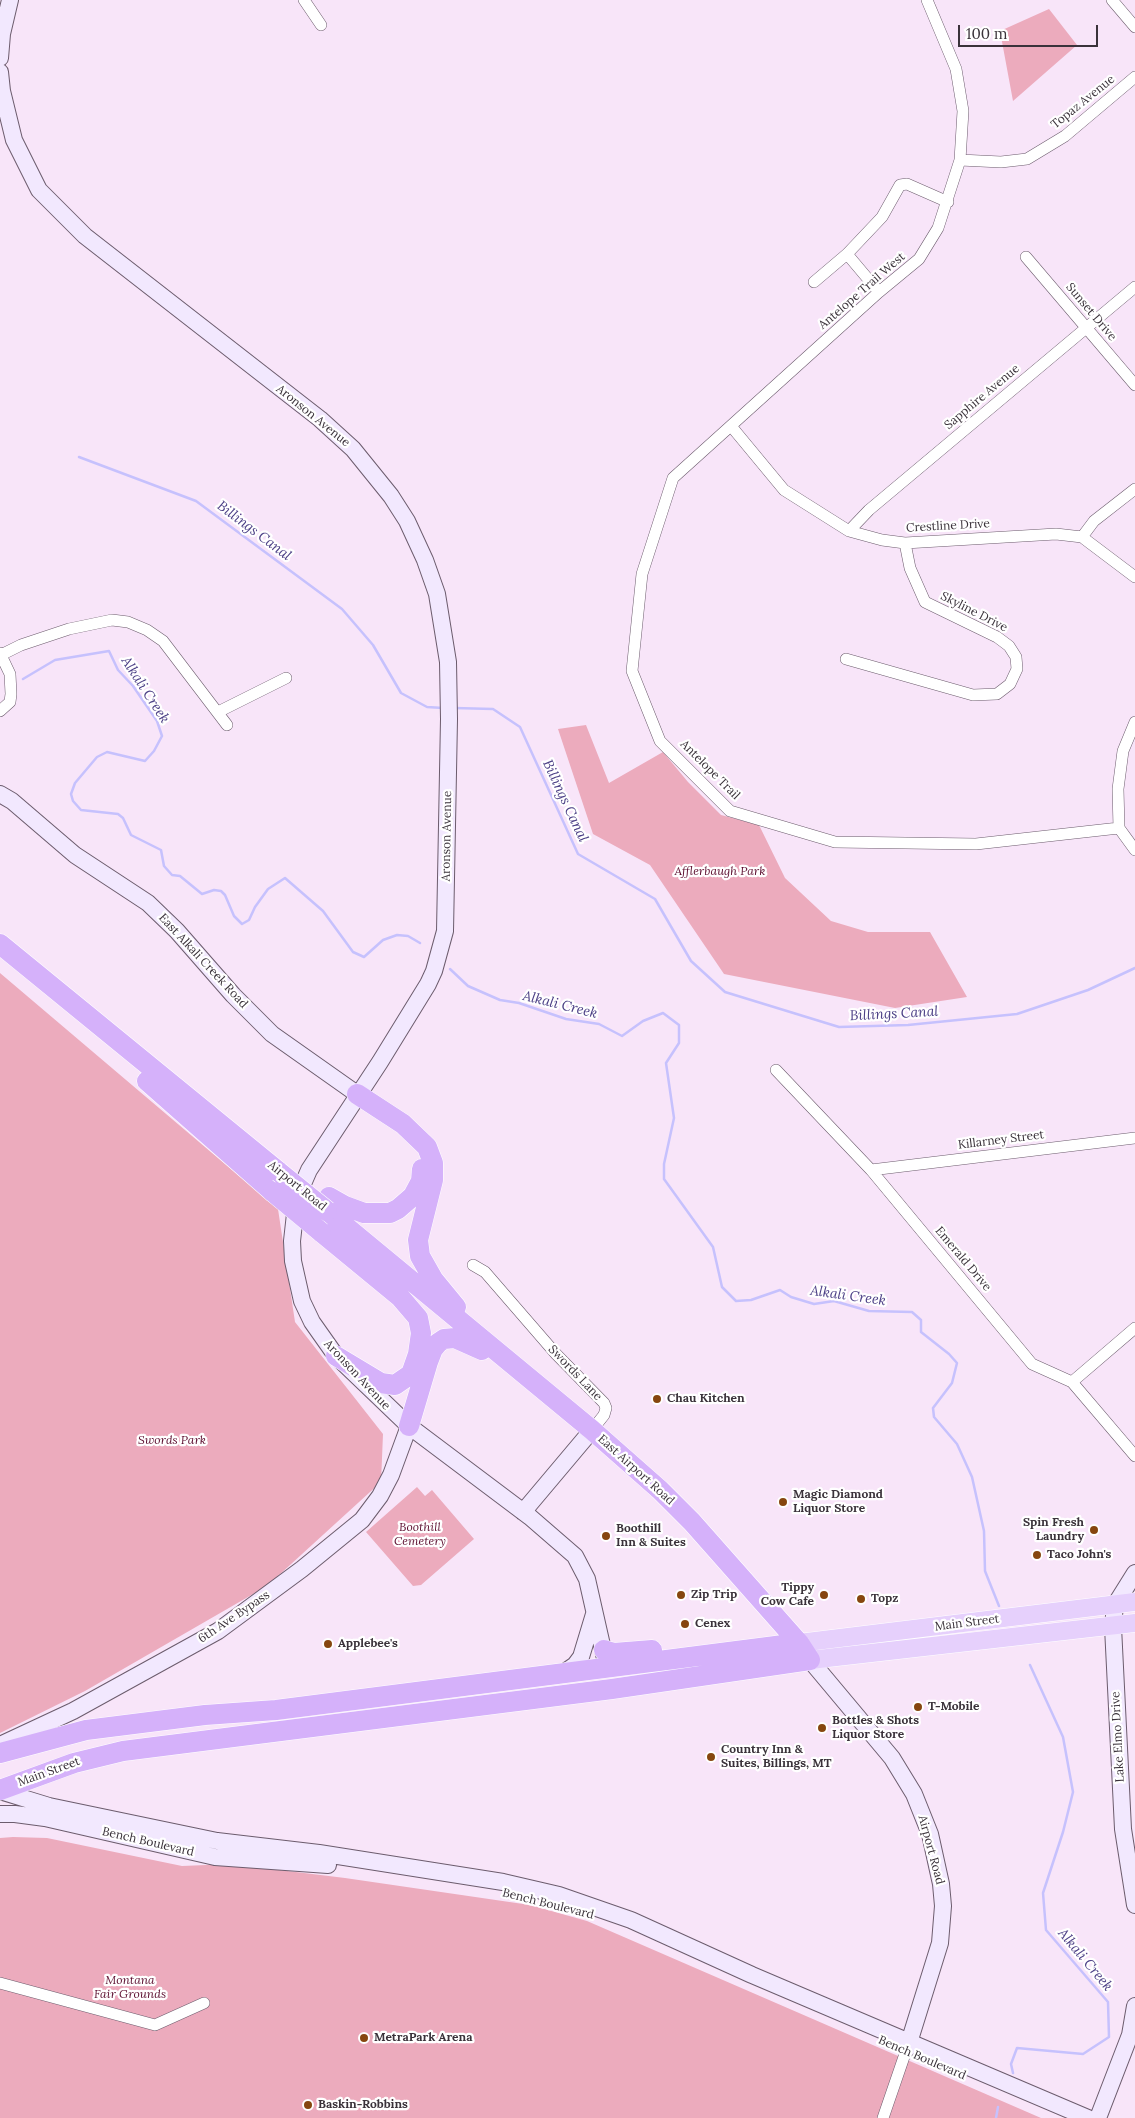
<!DOCTYPE html>
<style>
body{margin:0}
#map{position:relative;width:1135px;height:2118px;overflow:hidden;background:#f8e5f9;font-family:Lora,serif}
canvas{display:block}
.scale{position:absolute;left:958px;top:25px;width:140px;height:22px;box-sizing:border-box;border:2px solid #3a323a;border-top:0;padding-left:6px;font-size:15px;line-height:18px;white-space:nowrap;color:#3a323a;-webkit-text-stroke:4px #fff;paint-order:stroke}
</style>
<div id="map">
<canvas width="1135" height="2118"></canvas>
<div class="scale">100 m</div>
</div>
<script>
const g = document.querySelector('canvas').getContext('2d');
g.lineJoin = 'round';
function fill(path, color) { g.fillStyle = color; g.fill(path, 'evenodd'); }
const toPath = rows => new Path2D(rows.map(r => 'M' + r).join(''));
function trace(path, color, width, dash) { g.strokeStyle = color; g.lineWidth = width; g.lineCap = dash ? 'butt' : 'round'; g.setLineDash(dash || []); g.stroke(path); }
function drawText(font, color, halo, rows, align = 'center') {
  g.font = font + ' Lora,serif'; g.lineWidth = 4.5; g.setLineDash([]); g.textBaseline = 'middle'; g.strokeStyle = halo; g.fillStyle = color; for (const [text, x, y, turn = 0] of rows) {
    g.save(); g.translate(x, y); g.rotate((+turn || 0) * Math.PI / 180); g.textAlign = isNaN(turn) ? turn : align; if (halo) g.strokeText(text, 0, 0); g.fillText(text, 0, 0); g.restore();
  }
}
fill(toPath([
 [1049,9,1077,45,1013,101,1000,31],
 [586,725,609,783,663,752,688,782,721,815,759,825,785,878,831,921,868,932,930,932,967,997,895,1008,724,974,650,865,593,834,558,729],
 [0,973,278,1209,295,1322,383,1434,381,1482,267,1586,85,1691,0,1733],
 [417,1487,425,1496,432,1490,474,1539,421,1585,413,1586,366,1532],
 [13,1837,47,1838,182,1866,230,1864,345,1878,530,1905,587,1921,1041,2118,0,2118,0,1838]
]), '#ecabbd');
trace(toPath([
 [79,457,196,501,342,609,373,645,401,693,427,707,443,708],
 [23,679,55,660,109,651,118,670,133,686,157,721,162,736,154,751,145,761,107,752,97,757,75,783,71,794,73,801,81,810,118,814,123,818,131,835,161,850,164,866,172,875,180,876,202,894,214,890,221,891,225,895,234,916,242,924,249,920,255,907,268,889,285,878,323,911,353,952,364,957,383,940,397,935,408,936,420,943],
 [454,708,493,709,520,727,578,854,655,899,691,961,725,992,839,1027,908,1025,1017,1014,1088,990,1135,968],
 [450,969,468,986,500,1000,519,1003,566,1019,599,1024,622,1036,643,1021,663,1013,679,1025,679,1043,666,1063,674,1118,664,1164,664,1179,713,1247,722,1287,736,1301,751,1300,780,1290,791,1297,814,1304,834,1301,869,1311,912,1312,921,1320,921,1332,949,1354,957,1363,952,1383,933,1408,934,1417,957,1444,972,1477,984,1531,985,1571,999,1606],
 [1013,2073,1011,2064,1017,2048,1083,2054,1109,2037,1108,2002,1046,1930,1043,1893,1063,1832,1073,1792,1063,1737,1030,1665],
 [996,2118,998,2107]
]), '#c6c1fd', 2.5);
const street = toPath([
 [304,0,321,25],
 [927,0,956,69,963,111,960,160,938,228,919,259,879,292,673,478,642,574,632,671,660,741,730,811,835,842,976,844,1119,828],
 [1112,0,1135,27],
 [960,160,1001,162,1027,159,1065,136,1135,77],
 [847,254,879,292],
 [1026,257,1135,385],
 [814,282,847,254,882,217,900,185,907,184,948,202],
 [731,426,784,490,849,531,882,540,905,543,1056,534,1082,537,1135,577],
 [849,531,869,510,1135,287],
 [1082,537,1094,521,1135,489],
 [0,653,10,674,11,694,10,702,0,711],
 [1,655,21,645,69,629,112,620,128,622,147,630,163,641,227,725],
 [846,659,973,695,997,694,1010,684,1017,669,1016,657,1009,646,997,637,925,602,910,568,905,543],
 [218,712,286,678],
 [1135,722,1123,751,1118,789,1119,828,1135,850],
 [776,1070,871,1170,1032,1364,1072,1382,1135,1456],
 [871,1170,1135,1138],
 [473,1265,485,1272,556,1354,604,1403,606,1408,604,1415,592,1430],
 [1072,1382,1135,1328],
 [0,1983,155,2025,204,2003],
 [883,2118,906,2051]
]);
const secondary = toPath([
 [0,58,2,34,10,0],
 [0,72,2,91,14,140,39,190,85,236,320,419,353,449,391,496,407,521,425,560,437,594,448,662,449,719,445,931,434,971,428,984,380,1062,309,1170,299,1193,295,1214,292,1241,293,1261,302,1301,312,1322,336,1356,409,1426,530,1517,575,1556,587,1579,606,1663],
 [0,794,12,801,75,855,148,903,177,931,233,995,272,1034,357,1094],
 [523,1512,592,1430],
 [1135,1573,1115,1605,1113,1627,1123,1829,1135,1905],
 [810,1660,892,1758,914,1794,930,1834,941,1884,943,1906,940,1943,907,2049],
 [562,1674,575,1665,581,1657,594,1614],
 [0,1745,73,1711,218,1631,302,1569,362,1520,380,1496,391,1475,409,1426],
 [0,1791,49,1806,217,1841,319,1853,503,1882,559,1895,631,1920,752,1975,1088,2118],
 [0,1814,15,1814,45,1818,215,1857,328,1865],
 [1098,2118,1130,2035,1135,2006]
]);
const primary = toPath([
 [799,1643,1135,1602],
 [810,1660,1135,1623]
]);
const highway = toPath([
 [0,944,279,1172],
 [147,1081,273,1192],
 [357,1094,403,1124,427,1147,433,1163,433,1180,418,1240,420,1256,433,1279,456,1307],
 [329,1197,345,1206,364,1213,390,1213,398,1209,413,1196,421,1181,422,1169],
 [321,1232,400,1297,418,1318,421,1333,418,1354,411,1374,395,1385,381,1383,336,1356],
 [409,1426,428,1362,433,1349,438,1343,444,1339,455,1338,482,1350],
 [604,1650,614,1653,652,1650],
 [0,1753,86,1730,205,1715,276,1710,799,1643],
 [0,1790,74,1763,123,1751,612,1689,810,1660,799,1643,692,1522,660,1490,592,1430,327,1211]
]);
trace(street, '#6c5c6d', 12);
trace(secondary, '#6c5c6d', 18);
trace(primary, '#fff', 19);
trace(highway, '#fff', 21);
trace(street, '#fff', 11);
trace(secondary, '#f2e8fe', 16);
trace(primary, '#e6d0fc', 18);
trace(highway, '#d5b1fa', 20);
const highwayBridge = toPath([
 [279,1172,327,1211],
 [273,1192,321,1232]
]);
trace(highwayBridge, '#fff', 21, []);
trace(highwayBridge, '#d5b1fa', 20);
for (const [x, y, r, color] of [
 [657,1399,5,"#86460f"],
 [783,1502,5,"#86460f"],
 [1094,1530,5,"#86460f"],
 [606,1536,5,"#86460f"],
 [1037,1555,5,"#86460f"],
 [681,1595,5,"#86460f"],
 [824,1595,5,"#86460f"],
 [861,1599,5,"#86460f"],
 [685,1624,5,"#86460f"],
 [328,1644,5,"#86460f"],
 [918,1707,5,"#86460f"],
 [822,1728,5,"#86460f"],
 [711,1757,5,"#86460f"],
 [364,2038,5,"#86460f"],
 [308,2105,5,"#86460f"]
]) { const dot = new Path2D(); dot.arc(x, y, r, 0, 2 * Math.PI); g.fillStyle = color; g.fill(dot); trace(dot, '#fff', 2); }
drawText('12px', '#3a323a', '#fff', [
 ["Topaz Avenue",1083,102,-39],
 ["Antelope Trail West",862,291,-41],
 ["Sunset Drive",1091,312,50],
 ["Sapphire Avenue",982,397,-40],
 ["Aronson Avenue",313,416,39],
 ["Crestline Drive",948,526,-3],
 ["Skyline Drive",974,612,27],
 ["Antelope Trail",710,770,45],
 ["Aronson Avenue",447,836,-89],
 ["East Alkali Creek Road",203,961,47],
 ["Killarney Street",1001,1140,-7],
 ["Airport Road",297,1186,39],
 ["Emerald Drive",963,1259,50],
 ["Swords Lane",575,1373,46],
 ["Aronson Avenue",357,1375,47],
 ["East Airport Road",636,1470,42],
 ["6th Ave Bypass",234,1617,-34],
 ["Main Street",967,1623,-7],
 ["Lake Elmo Drive",1118,1737,-93],
 ["Main Street",49,1772,-20],
 ["Bench Boulevard",148,1842,13],
 ["Airport Road",931,1850,75],
 ["Bench Boulevard",548,1904,14],
 ["Bench Boulevard",922,2058,23]
]);
drawText('italic 12px', '#5d0f30', '#fff', [
 ["Afflerbaugh Park",720,872],
 ["Swords Park",172,1441],
 ["Boothill",420,1528],
 ["Cemetery",420,1542],
 ["Montana",130,1981],
 ["Fair Grounds",130,1995]
]);
drawText('bold 12px', '#3a323a', '#fff', [
 ["Chau Kitchen",667,1399],
 ["Magic Diamond",793,1495],
 ["Liquor Store",793,1509],
 ["Spin Fresh",1084,1523,"right"],
 ["Laundry",1084,1537,"right"],
 ["Boothill",616,1529],
 ["Inn & Suites",616,1543],
 ["Taco John's",1047,1555],
 ["Tippy",814,1588,"right"],
 ["Cow Cafe",814,1602,"right"],
 ["Zip Trip",691,1595],
 ["Topz",871,1599],
 ["Cenex",695,1624],
 ["Applebee's",338,1644],
 ["T-Mobile",928,1707],
 ["Bottles & Shots",832,1721],
 ["Liquor Store",832,1735],
 ["Country Inn &",721,1750],
 ["Suites, Billings, MT",721,1764],
 ["MetraPark Arena",374,2038],
 ["Baskin-Robbins",318,2105]
], 'left');
drawText('italic 14px', '#4c4086', '#fff', [
 ["Billings Canal",254,531,37],
 ["Alkali Creek",145,690,57],
 ["Billings Canal",565,801,65],
 ["Alkali Creek",560,1005,14],
 ["Billings Canal",894,1014,-3],
 ["Alkali Creek",848,1296,8],
 ["Alkali Creek",1085,1960,50]
]);
</script>
